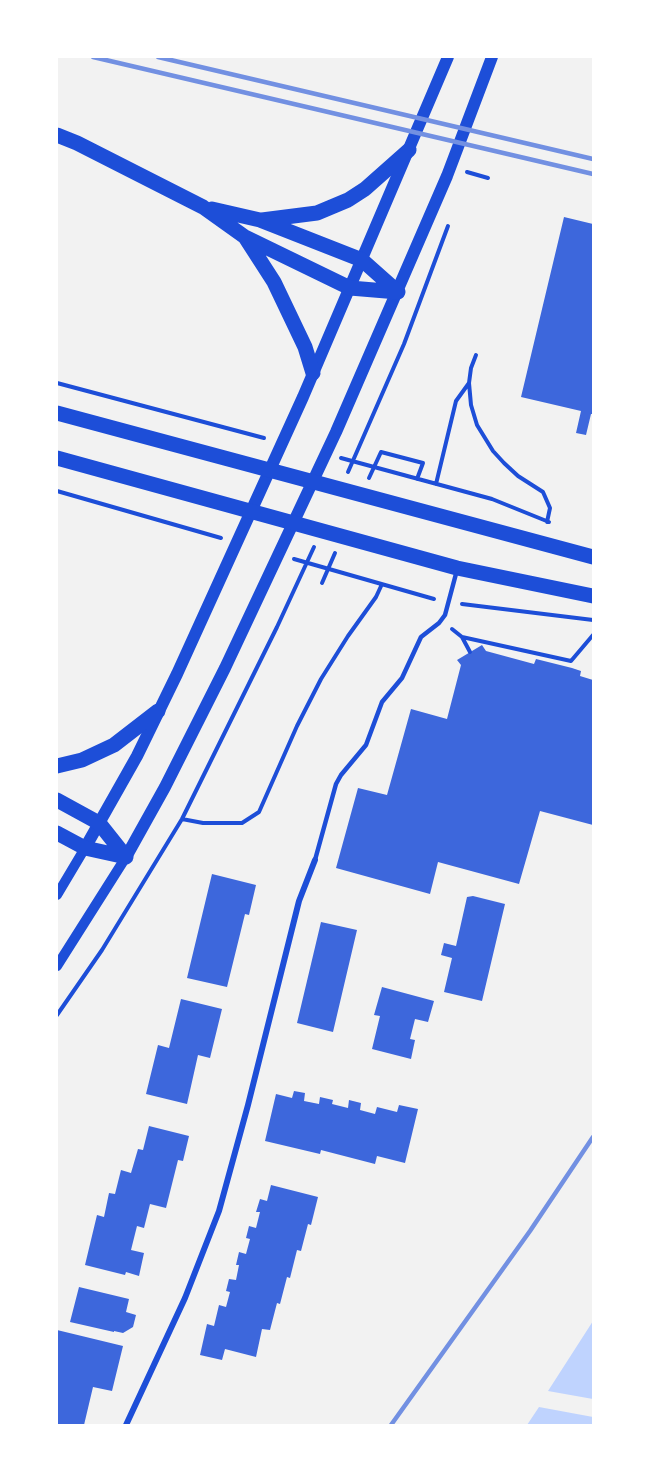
<!DOCTYPE html>
<style>
body{margin:0}
#map{position:relative;width:650px;height:1482px;overflow:hidden;background:#f2f2f2;font-family:"Space Grotesk",sans-serif}
canvas{display:block}
.frame{position:absolute;inset:0;border:58px solid #fff;pointer-events:none}
</style>
<div id="map">
<canvas width="650" height="1482"></canvas>
<div class="frame"></div>
</div>
<script>
const g = document.querySelector('canvas').getContext('2d');
g.lineJoin = 'round';
function fill(path, color) { g.fillStyle = color; g.fill(path, 'evenodd'); }
const toPath = rows => new Path2D(rows.map(r => 'M' + r).join(''));
function trace(path, color, width, dash) { g.strokeStyle = color; g.lineWidth = width; g.lineCap = dash ? 'butt' : 'round'; g.setLineDash(dash || []); g.stroke(path); }
fill(toPath([
 [593,1321,593,1399,548,1391],
 [539,1407,593,1417,593,1425,527,1425]
]), '#bfd3fe');
fill(toPath([
 [564,217,593,224,593,414,591,414,586,435,576,433,581,411,521,397],
 [482,645,486,651,534,664,536,659,572,668,581,671,580,676,593,680,593,825,540,811,519,884,438,862,430,894,336,868,358,788,387,795,411,709,447,719,461,665,457,660],
 [212,874,256,885,249,915,245,914,227,987,187,978],
 [473,896,505,904,482,1001,444,992,452,958,441,955,444,943,456,946,467,897],
 [321,922,357,930,333,1032,297,1023],
 [382,987,434,1001,428,1022,415,1019,410,1039,415,1040,411,1059,372,1049,380,1016,374,1015],
 [181,999,222,1009,210,1058,198,1055,187,1104,146,1094,158,1045,169,1048],
 [294,1091,305,1093,304,1101,319,1104,320,1097,333,1100,332,1104,348,1108,349,1100,361,1103,360,1110,375,1114,377,1107,397,1112,399,1105,418,1109,405,1163,377,1156,375,1164,321,1150,320,1154,265,1141,276,1094,292,1098],
 [149,1126,189,1136,183,1161,178,1160,166,1208,150,1204,144,1228,137,1226,131,1250,144,1253,139,1276,126,1272,125,1275,85,1265,97,1215,104,1217,109,1193,115,1194,121,1170,131,1173,138,1149,143,1150],
 [271,1185,318,1197,311,1225,308,1224,301,1251,297,1250,290,1278,287,1277,280,1304,277,1303,270,1330,262,1329,256,1357,225,1349,222,1360,200,1355,207,1324,214,1326,219,1305,226,1307,230,1292,226,1291,229,1279,236,1280,239,1265,236,1265,239,1252,246,1254,250,1239,246,1238,249,1226,256,1228,260,1212,256,1212,260,1199,267,1201],
 [79,1287,129,1299,126,1312,136,1315,133,1327,123,1333,114,1331,114,1332,70,1322],
 [57,1330,123,1346,112,1391,93,1387,84,1425,57,1425]
]), '#3d67dc');
trace(toPath([
 [467,172,488,178],
 [476,355,471,368,469,383,471,405,477,425,493,451,504,463,518,476,543,492,550,508,547,522],
 [57,383,264,438],
 [341,458,492,499,549,522],
 [348,472,404,344,448,226],
 [369,478,381,452,423,463,417,479],
 [436,484,456,401,469,383],
 [57,491,221,538],
 [294,559,434,599],
 [322,583,335,553],
 [462,604,593,620],
 [452,629,462,637,571,661,593,635],
 [462,637,470,652],
 [182,819,203,823,242,823,259,812,297,726,321,679,348,636,376,597,382,584],
 [57,1015,102,950,182,819,277,627,314,547]
]), '#1d4ed8', 4);
trace(toPath([
 [315,860,336,784,341,775,366,745,382,702,402,678,421,637,439,623,445,615,457,570]
]), '#1d4ed8', 4.5);
trace(toPath([
 [126,1425,185,1298,219,1211,248,1105,299,901,315,860]
]), '#1d4ed8', 6);
trace(toPath([
 [57,895,85,848],
 [57,966,126,857]
]), '#1d4ed8', 10);
trace(toPath([
 [85,848,137,756,177,674,303,397,448,57],
 [126,857,165,787,225,668,336,432,447,176,492,57]
]), '#1d4ed8', 12);
trace(toPath([
 [57,135,77,143,203,207,245,237,350,288,398,292],
 [212,209,260,220,362,260,398,292],
 [262,220,317,213,348,200,365,189,409,150],
 [245,237,274,282,305,347,313,373],
 [57,413,593,557],
 [57,458,457,568,593,596],
 [57,766,82,760,114,745,158,711],
 [57,800,99,823,126,857],
 [57,833,85,848,126,857]
]), '#1d4ed8', 15);
trace(toPath([
 [93,57,593,174],
 [158,57,593,159],
 [391,1425,530,1231,593,1137]
]), '#7290e2', 4.5);
</script>
